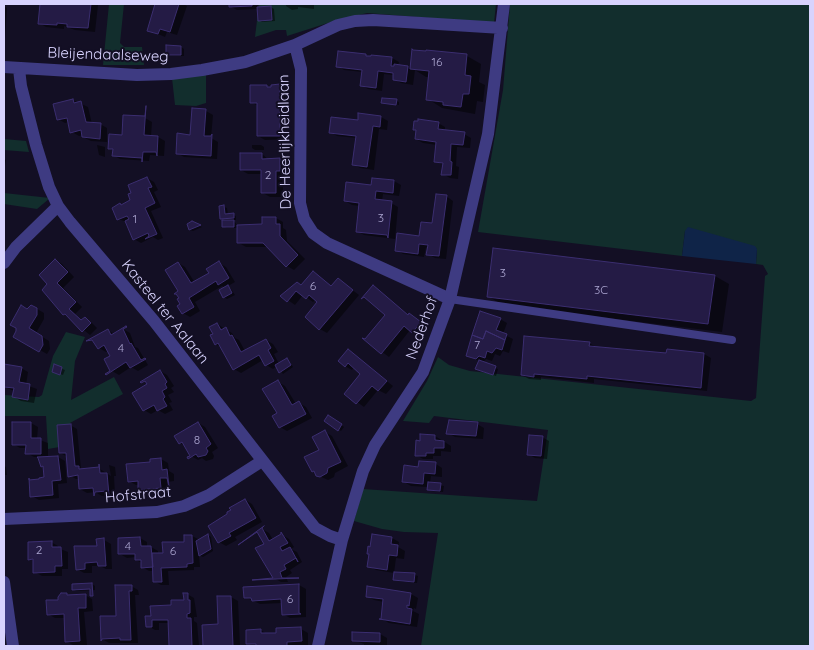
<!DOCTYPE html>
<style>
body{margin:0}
#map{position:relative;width:814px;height:650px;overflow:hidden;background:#130f24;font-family:Quicksand,sans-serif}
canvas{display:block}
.frame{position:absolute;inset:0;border:5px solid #d8d3fe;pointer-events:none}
</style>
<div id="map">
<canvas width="814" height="650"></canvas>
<div class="frame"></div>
</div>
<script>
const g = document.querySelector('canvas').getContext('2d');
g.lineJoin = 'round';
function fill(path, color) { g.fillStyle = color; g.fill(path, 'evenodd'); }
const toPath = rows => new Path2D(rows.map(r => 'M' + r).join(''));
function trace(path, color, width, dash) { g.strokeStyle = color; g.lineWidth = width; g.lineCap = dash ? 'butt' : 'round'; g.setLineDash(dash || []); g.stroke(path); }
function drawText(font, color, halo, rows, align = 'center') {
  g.font = font + ' Quicksand,sans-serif'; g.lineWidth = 4; g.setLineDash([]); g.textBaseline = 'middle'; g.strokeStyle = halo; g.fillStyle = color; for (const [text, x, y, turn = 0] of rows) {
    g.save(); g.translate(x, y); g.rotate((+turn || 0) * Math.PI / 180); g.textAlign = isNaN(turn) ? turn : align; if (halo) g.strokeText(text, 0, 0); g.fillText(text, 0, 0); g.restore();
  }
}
fill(toPath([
 [109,4,124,4,120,43,124,47,142,47,144,65,103,65],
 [259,4,496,4,494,23,367,13,331,22,287,36,286,30,276,30,255,37],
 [510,4,810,4,810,646,421,646,438,533,404,532,382,529,354,521,363,489,537,501,548,430,434,416,429,423,403,421,427,381,438,357,449,365,470,371,751,401,756,398,765,276,768,274,763,265,756,264,757,249,685,231,682,256,478,232,503,90],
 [206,74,206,103,196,106,175,105,172,78],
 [4,139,26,141,29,152,4,150],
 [4,193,50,198,37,209,4,204],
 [66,332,85,337,75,361,71,400,114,377,123,394,70,423,71,445,48,449,46,416,4,416,4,395,39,397,42,395,53,356]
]), '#122e2d');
fill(toPath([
 [688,227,755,246,757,249,756,264,682,256,685,231]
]), '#0f2448');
fill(toPath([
 [41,4,95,4,98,5,95,32,75,30,64,26,64,29,46,27,39,23],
 [156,4,183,4,187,6,177,35,167,32,165,37,149,30],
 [230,4,258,4,258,8,271,7,274,9,275,21,262,22,259,20,258,9,237,10,230,6],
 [286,4,314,4,314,9,298,7,298,9,292,10,286,6],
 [4,6,7,8,5,38,4,38],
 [167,46,181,47,184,49,184,56,170,56,167,54],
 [365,55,369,57,372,56,392,58,399,62,398,66,411,69,467,56,481,64,479,82,485,85,483,102,477,101,475,114,442,108,428,99,430,77,426,77,415,70,413,85,401,83,394,79,394,75,384,74,382,91,368,89,361,85,363,72,344,70,338,66],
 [266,86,272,89,280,86,287,90,287,139,265,140,258,136,258,106,251,102],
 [73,100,88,107,92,124,100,124,107,128,107,142,91,141,83,137,83,135,79,136,72,132,69,122,65,123,58,119],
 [396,101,399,102,399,105,382,102],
 [206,111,213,115,211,138,218,142,217,159,184,157,177,153,192,136],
 [360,114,381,117,388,121,387,130,379,129,374,170,360,168,353,164,357,138,337,136,330,132,359,121],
 [145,118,152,122,151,136,158,137,165,141,164,156,150,155,149,161,120,159,113,155,114,151,109,148],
 [438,123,445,127,445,131,464,134,471,138,470,148,457,147,456,166,459,167,458,179,450,178,443,174,444,165,435,161,437,145,423,143,416,139,417,131,414,129],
 [97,145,105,147,105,157,99,155],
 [252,145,261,145,264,147,264,150,255,150,252,148],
 [262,154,269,160,280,160,287,164,287,174,283,174,283,197,270,197,263,193,262,174,248,174,241,170],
 [4,159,6,160,4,172],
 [147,178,154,182,158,190,154,192,161,207,151,211,163,238,158,240,153,237,141,243,134,239,127,222,118,219,121,206,132,201,133,193],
 [394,181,401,185,399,196,383,194,382,201,391,203,398,207,395,239,364,235,357,231,360,206,352,205,345,201],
 [446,196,453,201,446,259,435,258,428,254,429,248,426,247,424,257,403,254,397,250,420,237,433,224],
 [224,207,227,208,228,215,233,215,236,216,236,220,231,220,236,223,236,226,263,226,263,218,276,218,283,222,283,228,286,230,287,241,305,259,294,270,287,266,268,247,246,247,239,243,239,228,227,228,223,226,224,219,222,218],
 [192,223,202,227,193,231,190,230,188,225],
 [494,249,715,276,729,284,722,332,502,305,488,296],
 [55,260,62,264,74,277,63,288,82,307,75,314,82,321,85,319,92,323,97,328,90,335,64,314,49,284],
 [178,263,185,267,195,283,211,273,219,263,226,267,235,282,228,286,231,289,235,295,227,299,224,297,226,288,222,286,195,302,200,311,190,317,183,313],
 [313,273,332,287,338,279,359,295,327,333,320,329,319,302,316,299,313,302,303,295,295,305,282,296,302,286],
 [373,287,409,315,416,319,427,327,419,336,410,330,389,357,366,340,387,315],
 [32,306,44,313,44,319,36,333,49,341,50,349,47,354,15,336,27,310],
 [500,319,507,323,503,334,513,339,509,353,503,351,500,356,495,354,492,361,486,359,483,363,498,369,496,376,480,370,479,361,467,355],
 [217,324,232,333,235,338,239,340,245,351,266,340,273,344,278,352,274,354,279,364,287,359,293,367,283,374,277,366,273,369,266,365,263,360,241,373,234,369,223,348,215,344,214,334],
 [123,329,130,333,135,347,138,348,148,365,138,371,131,367,119,375,112,371,112,356,109,351,106,352,99,348,108,330,114,334],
 [589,343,596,347,667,354,704,354,711,358,707,391,594,379,594,383,541,377,541,380,529,379,522,375],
 [349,351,393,386,386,394,378,390,364,407,346,394,362,374,354,367,352,370,345,366],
 [4,365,21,368,28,372,26,385,37,389,34,403,21,401,14,397,15,391,4,387],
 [55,366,65,370,63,375,57,373],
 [160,371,167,375,174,386,171,388,174,392,168,395,172,402,169,403,173,410,165,414,158,410,151,414,144,410,149,384],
 [278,382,285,386,296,404,299,403,306,407,312,418,287,431,280,427],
 [329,417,344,427,341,431,326,421],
 [31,423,38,427,37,439,48,443,48,458,58,457,65,461,67,483,58,484,59,498,39,500,32,496,46,478,45,468,42,466,40,457,34,457,27,453,27,448,20,448,13,444],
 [198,423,205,427,218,448,212,452,214,456,213,459,206,461,202,458,198,460,191,456,186,446,180,443],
 [477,424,484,428,483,439,455,437,448,433],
 [70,425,77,429,81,469,100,469,111,476,109,465,115,467,116,476,114,476,115,495,102,496,95,492,87,493,80,489,80,479,76,479,69,475,68,457,60,453],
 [325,432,332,436,348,466,335,473,334,477,328,480,317,475,313,471],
 [435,436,451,446,451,452,441,451,441,456,433,456,433,459,423,459,416,455,421,442],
 [542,437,549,441,547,459,535,458,528,454],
 [161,459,168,463,169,471,174,474,174,481,167,482,168,491,147,493,140,489,139,485,136,485,129,481,151,463],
 [436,464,442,468,442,477,431,476,430,483,444,486,443,492,431,491,428,489,428,487,411,486,404,482,420,468],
 [4,466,6,467,7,475,4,475],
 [245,500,252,504,262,522,235,537,237,540,226,546,219,542,229,515],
 [262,529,269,533,273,540,282,535,289,539,294,547,291,549,297,552,302,562,290,570,292,573,286,577,288,582,281,582,274,578],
 [208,535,211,537,213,551,203,557,199,555,200,567,194,567,194,570,168,571,169,585,161,585,154,581,154,571,149,571,142,567,142,563,136,560,136,557,127,558,120,554,140,538,147,542,147,547,151,547,158,551,158,554,164,554,186,543,192,536,200,540],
 [392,538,399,542,398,547,405,551,404,559,396,558,394,573,376,570,369,566],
 [104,540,111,544,112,569,106,569,100,566,92,566,92,573,84,573,77,569],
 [51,542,58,546,58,548,68,552,68,569,62,569,62,576,42,576,35,572,34,561,30,559],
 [415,575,418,576,417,583,398,581,395,579],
 [92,584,95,586,95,590,76,591,73,589],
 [299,585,306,589,306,617,290,618,283,614,282,603,260,604,245,597],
 [131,586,138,590,139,595,135,595,138,643,109,643,102,639,118,617,116,587],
 [67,594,70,596,85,595,92,599,93,611,84,612,87,645,73,645,66,641,65,618,55,618,48,614],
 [187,594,194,598,197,617,194,617,194,621,197,623,199,646,171,646,170,623,159,623,159,630,155,630,148,626,152,617,185,601],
 [411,594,418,598,416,609,414,608,413,611,419,614,417,627,389,623,382,619,384,602,374,600,367,596],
 [231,597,238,601,240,646,204,646,204,626,220,625],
 [301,629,308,633,308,645,253,646,248,643,261,630,268,635],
 [354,633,380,634,387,638,387,645,364,646,364,644,353,640]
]), '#0007');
const building = toPath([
 [40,4,91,4,88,28,67,27,67,24,57,23,57,25,38,24,40,4],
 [155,4,179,4,170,32,160,29,158,34,147,31,155,4],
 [229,4,252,4,252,6,229,7,229,4],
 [271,6,272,20,258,21,257,7,271,6],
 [166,45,181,46,181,55,166,55,166,45],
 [412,49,413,50,426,51,426,50,467,54,465,75,471,76,469,94,463,94,461,107,443,105,443,102,426,100,429,71,410,69,412,49],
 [338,51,366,54,366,56,371,56,371,55,392,57,391,66,394,66,394,64,408,66,406,82,393,80,393,73,378,71,376,88,360,86,362,70,336,67,338,51],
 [280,84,280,136,257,136,257,103,250,103,250,85,267,85,267,87,271,87,271,85,280,84],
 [382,98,397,99,396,105,381,103,382,98],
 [73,99,74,103,81,101,86,122,101,123,100,139,82,137,81,130,70,133,67,118,57,120,53,104,73,99],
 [146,106,144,135,158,136,157,156,156,152,143,152,142,162,142,158,112,156,113,149,108,149,109,134,122,135,123,115,145,116,146,106],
 [192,108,206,109,204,136,211,136,212,134,211,156,176,154,177,133,190,135,192,108],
 [358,113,381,116,380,127,373,126,367,167,352,165,356,136,329,133,331,117,358,120,358,113],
 [418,119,439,122,438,129,465,132,463,145,451,144,450,161,452,162,451,175,441,175,443,163,434,162,436,142,415,139,416,130,413,130,414,121,418,121,418,119],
 [240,153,262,153,262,159,280,158,280,171,276,171,276,193,261,193,261,170,240,170,240,153],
 [147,177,152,187,148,188,155,203,145,208,157,234,145,239,149,236,148,233,133,240,125,221,129,219,127,216,117,220,112,208,120,203,121,205,130,200,128,194,131,193,128,185,147,177],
 [372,178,394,180,393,193,376,191,375,199,392,201,388,238,387,235,356,232,359,203,344,201,346,182,371,185,372,178],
 [436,194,447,195,439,256,426,255,428,245,419,244,418,254,395,251,397,233,419,236,421,222,432,223,436,194],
 [224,205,225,214,234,213,234,218,220,219,219,206,224,205],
 [262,217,276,217,276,224,280,224,280,236,298,255,286,267,263,243,237,243,237,225,262,224,262,217],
 [222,220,234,220,234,227,222,227,222,220],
 [192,221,201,225,189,230,187,224,192,221],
 [493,248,715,275,708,324,487,297,493,248],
 [55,259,68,272,57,283,76,302,69,309,81,320,85,317,91,323,82,332,65,314,63,315,42,290,47,284,39,275,55,259],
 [219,261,229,278,218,285,216,281,189,298,194,307,182,314,177,306,180,304,177,299,179,298,176,294,174,294,178,291,165,270,178,262,191,283,209,273,206,269,219,261],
 [313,271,331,286,338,278,353,290,319,330,305,317,317,302,309,295,306,299,296,291,287,302,280,296,297,282,301,285,313,271],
 [228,285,232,293,223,298,219,290,228,285],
 [373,285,408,315,409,313,421,322,412,333,404,326,381,354,362,338,365,339,385,315,364,297,361,299,373,285],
 [21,305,27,309,31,305,37,308,37,315,29,328,42,336,43,345,39,352,13,337,16,331,16,328,10,325,21,305],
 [480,311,501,318,496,330,507,334,505,340,486,331,483,339,472,335,480,311],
 [217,323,221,330,226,327,230,336,232,335,241,352,266,339,271,348,268,350,274,361,265,366,259,355,233,370,218,343,215,345,210,335,213,334,209,327,217,323],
 [126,326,127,327,123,329,130,344,131,343,141,360,145,358,146,359,130,368,126,362,106,375,105,374,110,371,104,359,110,356,104,345,98,349,92,340,86,341,108,329,111,335,126,326],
 [486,331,505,340,502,350,496,348,492,353,487,351,485,358,479,356,476,359,466,356,472,335,483,339,486,331],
 [524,336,590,342,589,346,666,353,667,349,704,353,701,388,587,376,587,379,534,374,534,377,521,375,524,336],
 [348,349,387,381,378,391,372,386,356,404,344,394,360,374,348,363,345,367,338,361,348,349],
 [287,358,291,365,279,373,275,365,287,358],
 [479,360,496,366,493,375,475,369,479,360],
 [4,364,22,367,19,382,30,384,28,400,12,397,14,388,4,387,4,364],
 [54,364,62,367,60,375,52,372,54,364],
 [160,370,167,382,165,384,167,388,162,391,165,397,163,399,167,406,157,411,154,405,143,411,132,393,147,384,145,381,141,383,140,382,160,370],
 [278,380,292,405,299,401,306,414,279,428,272,416,277,413,262,389,278,380],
 [328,415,342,424,338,431,324,421,328,415],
 [449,420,478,422,476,436,446,434,449,420],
 [12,422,31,422,31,438,41,438,41,454,25,454,26,445,12,445,12,422],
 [198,422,211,444,206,448,208,451,206,455,198,457,196,454,188,459,187,457,190,456,182,442,179,444,174,436,198,422],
 [71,424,75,466,79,466,79,469,99,467,99,464,100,473,107,473,109,495,108,491,95,492,94,496,93,488,79,489,78,475,68,477,66,453,59,453,57,425,71,424],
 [325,430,341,462,328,468,327,473,320,477,316,476,314,471,312,472,304,457,319,450,312,437,325,430],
 [420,434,435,435,435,440,444,441,444,448,434,448,434,453,426,453,426,456,415,456,416,440,420,441,420,434],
 [529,435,543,436,541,456,527,455,529,435],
 [58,456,61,480,52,481,53,495,30,497,29,478,29,480,39,479,39,478,44,477,43,466,41,467,38,458,37,457,58,456],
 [161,458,162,470,167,469,169,487,167,478,160,478,161,488,138,490,138,481,128,482,126,464,150,462,150,459,161,458],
 [419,461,436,462,435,474,424,473,423,484,402,482,404,465,418,467,419,461],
 [428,482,441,483,440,491,427,490,428,482],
 [245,499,256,518,229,533,231,536,218,543,208,526,227,514,227,512,231,510,229,508,245,499],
 [264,526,262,528,269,541,281,534,281,532,288,543,280,547,282,551,290,547,298,562,296,558,284,565,286,569,280,572,282,578,299,578,252,580,273,578,255,548,264,544,257,532,238,545,264,526],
 [208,534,211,549,199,556,196,541,208,534],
 [372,534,392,537,391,544,398,545,397,556,389,555,387,570,367,567,369,554,367,554,368,546,370,547,372,534],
 [184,535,192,535,193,563,187,564,187,567,161,568,162,582,153,582,152,553,163,553,162,542,184,542,184,535],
 [140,537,141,546,151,546,153,567,141,568,141,560,135,560,135,554,118,554,118,538,140,537],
 [104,538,106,566,98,566,97,562,85,563,85,569,76,570,74,546,97,546,96,539,104,538],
 [52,541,52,547,61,547,62,566,55,566,55,572,33,573,33,559,28,560,28,542,52,541],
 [394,572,415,573,414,582,393,580,394,572],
 [92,583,93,596,90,596,90,589,72,590,72,584,92,583],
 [299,584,299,613,301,614,282,615,281,599,252,601,251,598,244,598,243,587,299,584],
 [115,585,132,585,132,591,129,591,131,640,120,640,120,638,102,639,101,641,100,616,116,616,115,585],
 [367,586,411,593,409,606,407,605,407,608,412,609,410,624,379,619,381,619,383,599,366,597,367,586],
 [61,593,67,593,67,595,86,594,86,608,78,608,80,641,65,642,64,614,47,615,46,600,58,600,58,597,61,593],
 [183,593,188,593,188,600,190,600,190,613,187,614,187,618,191,618,192,646,169,646,168,620,152,620,152,627,146,627,145,616,151,616,150,606,171,605,171,600,184,600,183,593],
 [217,596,231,596,233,646,203,646,202,625,218,624,217,596],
 [301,627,302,641,287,642,287,646,256,646,256,644,246,644,246,630,261,629,261,633,276,633,276,628,301,627],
 [352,632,380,633,380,642,352,641,352,632]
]);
fill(building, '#241b45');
trace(building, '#3b2e70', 1);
trace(toPath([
 [450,299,732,340]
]), '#3e3b82', 8);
trace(toPath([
 [295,45,301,69,300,203,304,219,313,233,327,243,450,299],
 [4,67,137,75,171,74,202,70,245,62,295,45,338,25,355,21,373,20,502,28],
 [19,69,21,86,36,145,49,187,58,206,70,222,154,321,315,528,330,536,342,540],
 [4,263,16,247,58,206],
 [4,519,157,512,184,506,209,495,262,461],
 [4,582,13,646],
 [318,646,342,540,363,471,375,445,423,372,450,299,488,134,504,4]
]), '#3e3b82', 12);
drawText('12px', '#aba5d0', null, [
 ["16",437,62],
 ["2",268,175],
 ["3",381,218],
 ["1",135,219],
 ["3",503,273],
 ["6",313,286],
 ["3C",601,290],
 ["7",477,345],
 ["4",121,348],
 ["8",197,440],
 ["4",128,546],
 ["2",39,550],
 ["6",173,551],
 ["6",290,599]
]);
drawText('15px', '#d8d3fe', '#130f24', [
 ["Bleijendaalseweg",108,55,2],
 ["De Heerlijkheidlaan",285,142,-91],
 ["Kasteel ter Aalaan",165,312,51],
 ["Nederhof",422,328,-70],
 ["Hofstraat",138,495,-5]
]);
</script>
